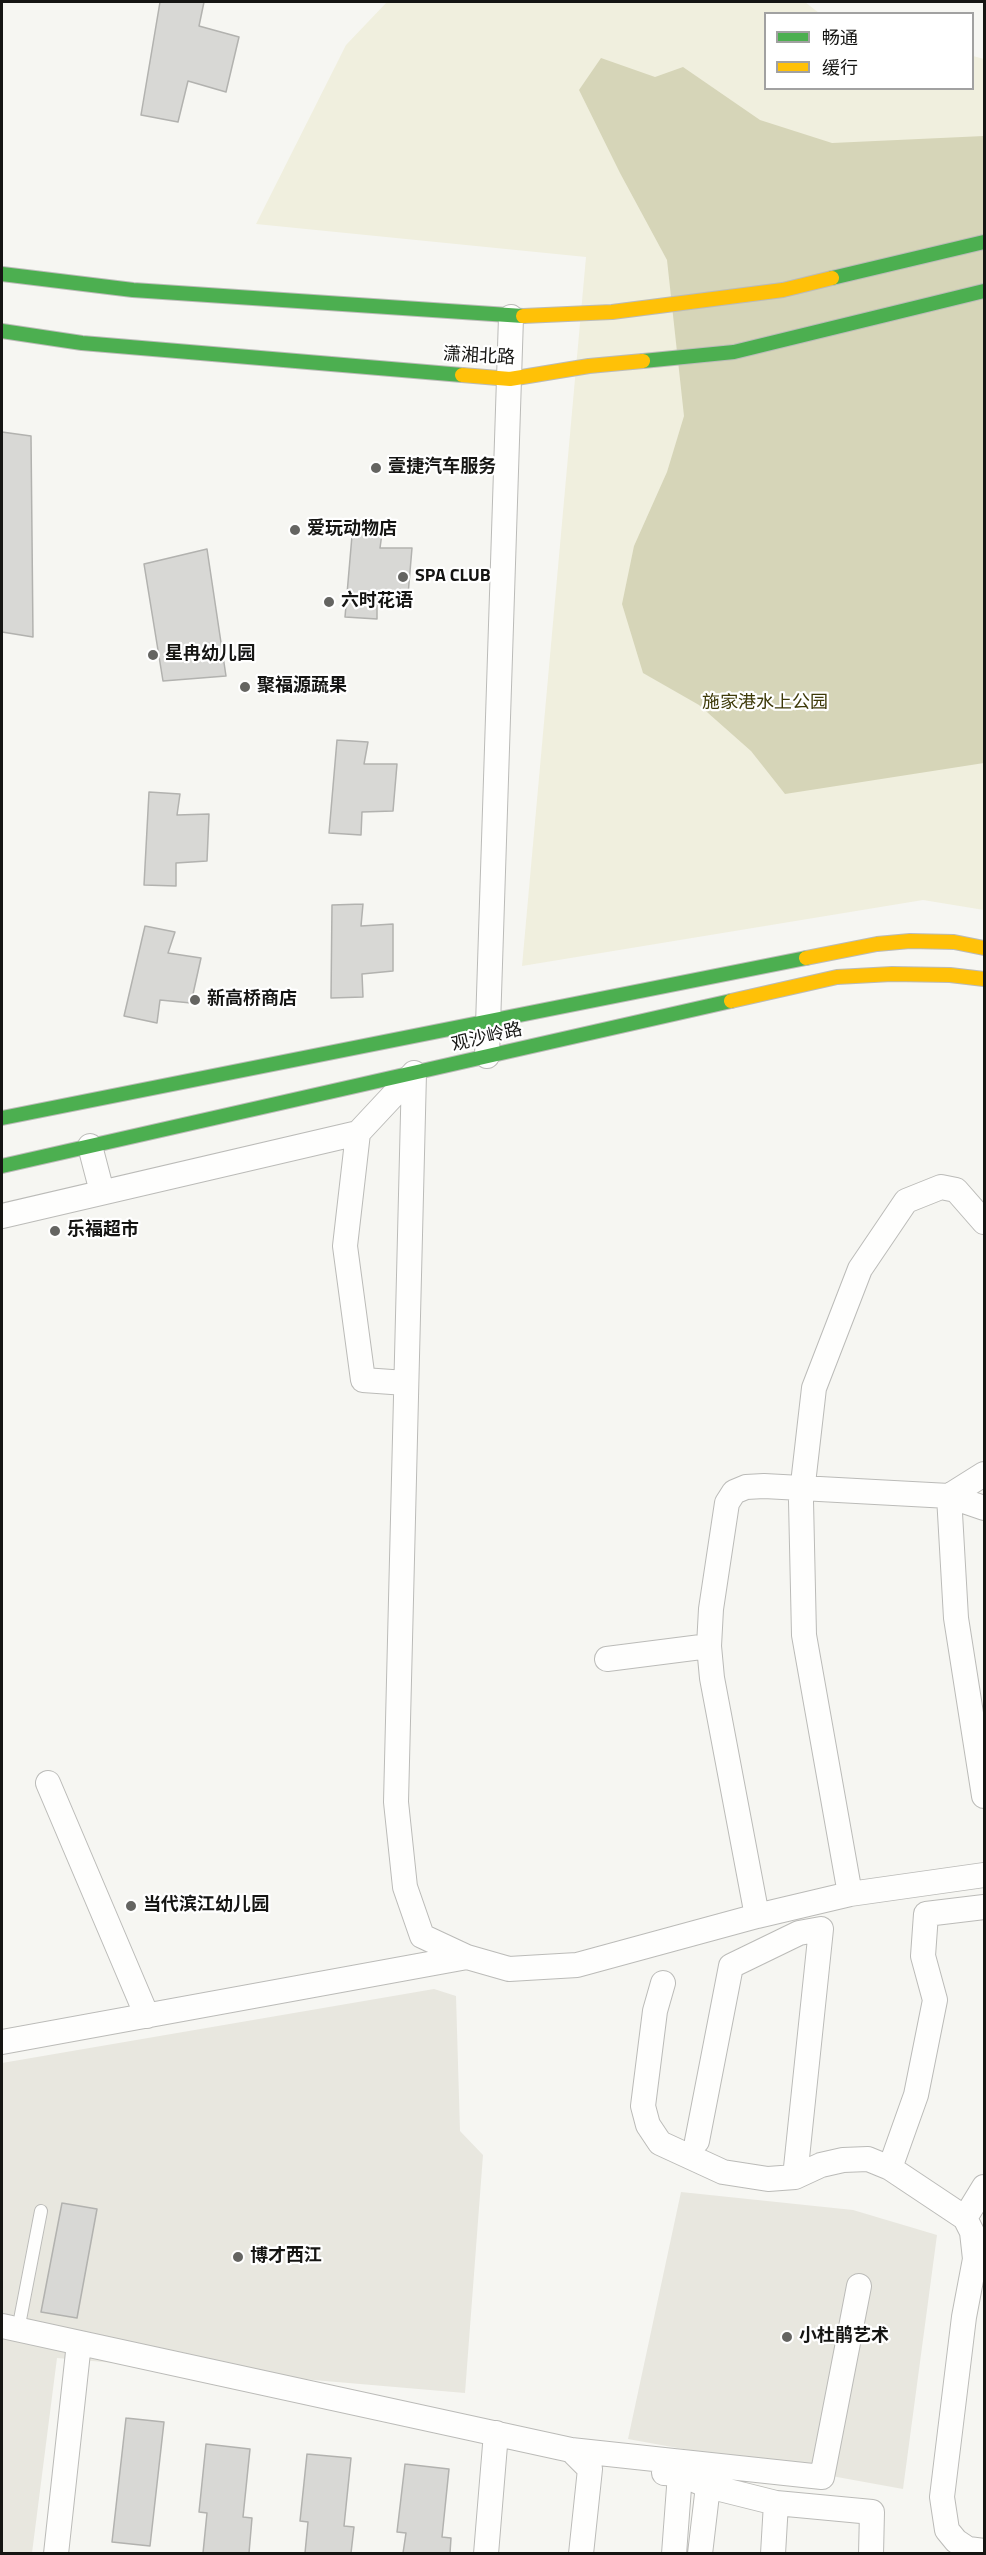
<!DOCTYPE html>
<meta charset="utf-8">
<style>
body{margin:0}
#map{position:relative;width:986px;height:2555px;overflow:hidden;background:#f6f6f2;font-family:"Titillium Web","Noto Sans SC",sans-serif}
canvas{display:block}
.frame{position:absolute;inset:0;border:3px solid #151513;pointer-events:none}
.legend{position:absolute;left:764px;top:12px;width:210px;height:78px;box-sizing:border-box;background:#fff;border:2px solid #a1a1a1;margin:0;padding:8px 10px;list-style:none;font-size:18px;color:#151513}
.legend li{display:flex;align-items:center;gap:12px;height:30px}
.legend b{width:30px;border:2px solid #a1a1a1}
</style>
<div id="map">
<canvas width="986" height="2555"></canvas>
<div class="frame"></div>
<ul class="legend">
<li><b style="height:8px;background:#4caf50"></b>畅通</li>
<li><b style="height:8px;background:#ffc107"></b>缓行</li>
</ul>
</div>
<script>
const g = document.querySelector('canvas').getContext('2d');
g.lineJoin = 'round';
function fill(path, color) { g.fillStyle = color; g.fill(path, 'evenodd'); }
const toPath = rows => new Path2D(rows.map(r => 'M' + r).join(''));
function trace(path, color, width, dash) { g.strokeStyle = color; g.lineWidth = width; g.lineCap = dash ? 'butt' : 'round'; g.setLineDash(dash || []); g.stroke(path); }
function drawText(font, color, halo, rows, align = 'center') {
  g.font = font + ' "Titillium Web","Noto Sans SC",sans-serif'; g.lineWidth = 4.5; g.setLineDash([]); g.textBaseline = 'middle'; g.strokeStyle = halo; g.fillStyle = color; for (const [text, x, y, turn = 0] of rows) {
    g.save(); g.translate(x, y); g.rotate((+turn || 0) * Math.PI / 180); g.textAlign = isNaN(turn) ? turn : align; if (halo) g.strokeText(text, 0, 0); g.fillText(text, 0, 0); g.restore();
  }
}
fill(toPath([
 [434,1989,456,1996,460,2131,483,2155,465,2393,57,2358,32,2553,2,2554,2,2063],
 [681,2192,853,2210,937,2235,903,2489,628,2439]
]), '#e8e7df');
fill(toPath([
 [387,2,805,2,819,13,766,14,766,88,972,88,973,56,984,59,984,910,923,900,522,966,586,257,256,224,346,45]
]), '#f0efde');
fill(toPath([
 [601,58,655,77,683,67,760,120,832,143,984,136,984,763,785,794,751,751,699,705,643,673,622,604,634,546,667,472,684,416,667,260,620,173,579,90]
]), '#d6d5b8');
const building = toPath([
 [160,2,204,2,199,26,239,37,226,92,188,81,178,122,141,115,160,2],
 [2,432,31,436,33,637,2,632,2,432],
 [353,524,383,526,380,548,412,548,408,595,377,596,377,619,345,617,353,524],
 [207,549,226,676,163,681,144,564,207,549],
 [337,740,368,742,364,764,397,764,393,811,362,812,361,835,329,833,337,740],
 [149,792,180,794,177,815,209,814,207,861,176,863,176,886,144,885,149,792],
 [363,904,361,926,393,924,393,971,362,974,363,997,331,998,332,905,363,904],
 [145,926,175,932,168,953,201,958,191,1003,160,1000,157,1023,124,1016,145,926],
 [62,2203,97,2209,77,2318,41,2312,62,2203],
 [126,2418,164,2422,150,2546,112,2542,126,2418],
 [206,2444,250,2449,243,2517,252,2518,249,2553,203,2553,207,2513,199,2512,206,2444],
 [307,2454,351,2458,344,2526,354,2527,351,2553,305,2553,308,2522,300,2521,307,2454],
 [405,2464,449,2469,442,2537,451,2538,450,2553,403,2553,406,2533,397,2532,405,2464]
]);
fill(building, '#d8d8d5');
trace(building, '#b2b2af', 1.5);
const lane = toPath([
 [18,2330,41,2211]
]);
const street = toPath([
 [487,1056,511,317],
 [414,1073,396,1802,405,1887,422,1936,467,1957,509,1969,577,1965,757,1916,850,1894,984,1875],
 [358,1133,345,1246,363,1380,406,1383],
 [90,1146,102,1192],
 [2,1216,358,1133,414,1073],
 [984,1474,949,1496,956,1618,984,1796],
 [607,1659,709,1646],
 [48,1783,147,2016],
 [850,1894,804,1635,801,1501,814,1388,860,1269,906,1201,941,1187,956,1190,984,1222],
 [757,1916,712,1678,709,1646,711,1609,727,1503,734,1492,746,1487,764,1486,949,1496,984,1508],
 [663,1983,655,2011,643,2106,648,2125,660,2143,723,2172,768,2179,795,2177,821,2165,843,2160,868,2159,890,2168,965,2218,972,2232,975,2259,964,2317,942,2497,947,2530,956,2541,968,2549,984,2551],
 [2,2042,467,1957],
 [697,2141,731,1966,799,1933,821,1929,795,2177],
 [890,2168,916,2095,935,2000,923,1956,926,1914,984,1907],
 [965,2218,984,2187],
 [2,2326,571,2450,822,2477,859,2286],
 [571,2450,590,2469,581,2554],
 [664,2473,680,2474,708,2486,776,2503,872,2512,871,2554],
 [56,2554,79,2343],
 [486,2554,496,2433],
 [674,2554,680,2474],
 [700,2554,708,2486],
 [773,2554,776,2503]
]);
const fast = toPath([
 [2,274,133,290,523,316],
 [832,278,984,242],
 [2,331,82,343,462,375],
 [643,361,734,352,984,291],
 [2,1118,806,958],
 [2,1166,731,1001]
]);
const slow = toPath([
 [523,316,612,312,783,290,832,278],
 [462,375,510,379,589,366,643,361],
 [806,958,877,944,910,941,954,942,984,948],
 [731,1001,837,977,892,974,950,975,984,979]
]);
trace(lane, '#bbbbb8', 14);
trace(street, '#bbbbb8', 26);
trace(fast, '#bbbbb8', 16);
trace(slow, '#bbbbb8', 16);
trace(lane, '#fefefd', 12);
trace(street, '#fefefd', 24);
trace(fast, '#4caf50', 14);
trace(slow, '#ffc107', 14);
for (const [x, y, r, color] of [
 [376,468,6,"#646461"],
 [295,530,6,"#646461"],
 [403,577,6,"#646461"],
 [329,602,6,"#646461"],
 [153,655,6,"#646461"],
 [245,687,6,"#646461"],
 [195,1000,6,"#646461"],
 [55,1231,6,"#646461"],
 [131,1906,6,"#646461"],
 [238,2257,6,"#646461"],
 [787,2337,6,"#646461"]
]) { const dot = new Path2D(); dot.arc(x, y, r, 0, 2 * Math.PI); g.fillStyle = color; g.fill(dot); trace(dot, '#fff', 2); }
drawText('18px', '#151513', '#fff', [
 ["潇湘北路",479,357,3],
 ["观沙岭路",487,1038,-13]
]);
drawText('bold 18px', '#151513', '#fff', [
 ["壹捷汽车服务",388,468],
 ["爱玩动物店",307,530],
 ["SPA CLUB",415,577],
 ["六时花语",341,602],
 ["星冉幼儿园",165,655],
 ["聚福源蔬果",257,687],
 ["新高桥商店",207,1000],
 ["乐福超市",67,1231],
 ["当代滨江幼儿园",143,1906],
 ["博才西江",250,2257],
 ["小杜鹃艺术",799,2337]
], 'left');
drawText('18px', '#3e3a09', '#fff', [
 ["施家港水上公园",765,704]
]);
</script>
